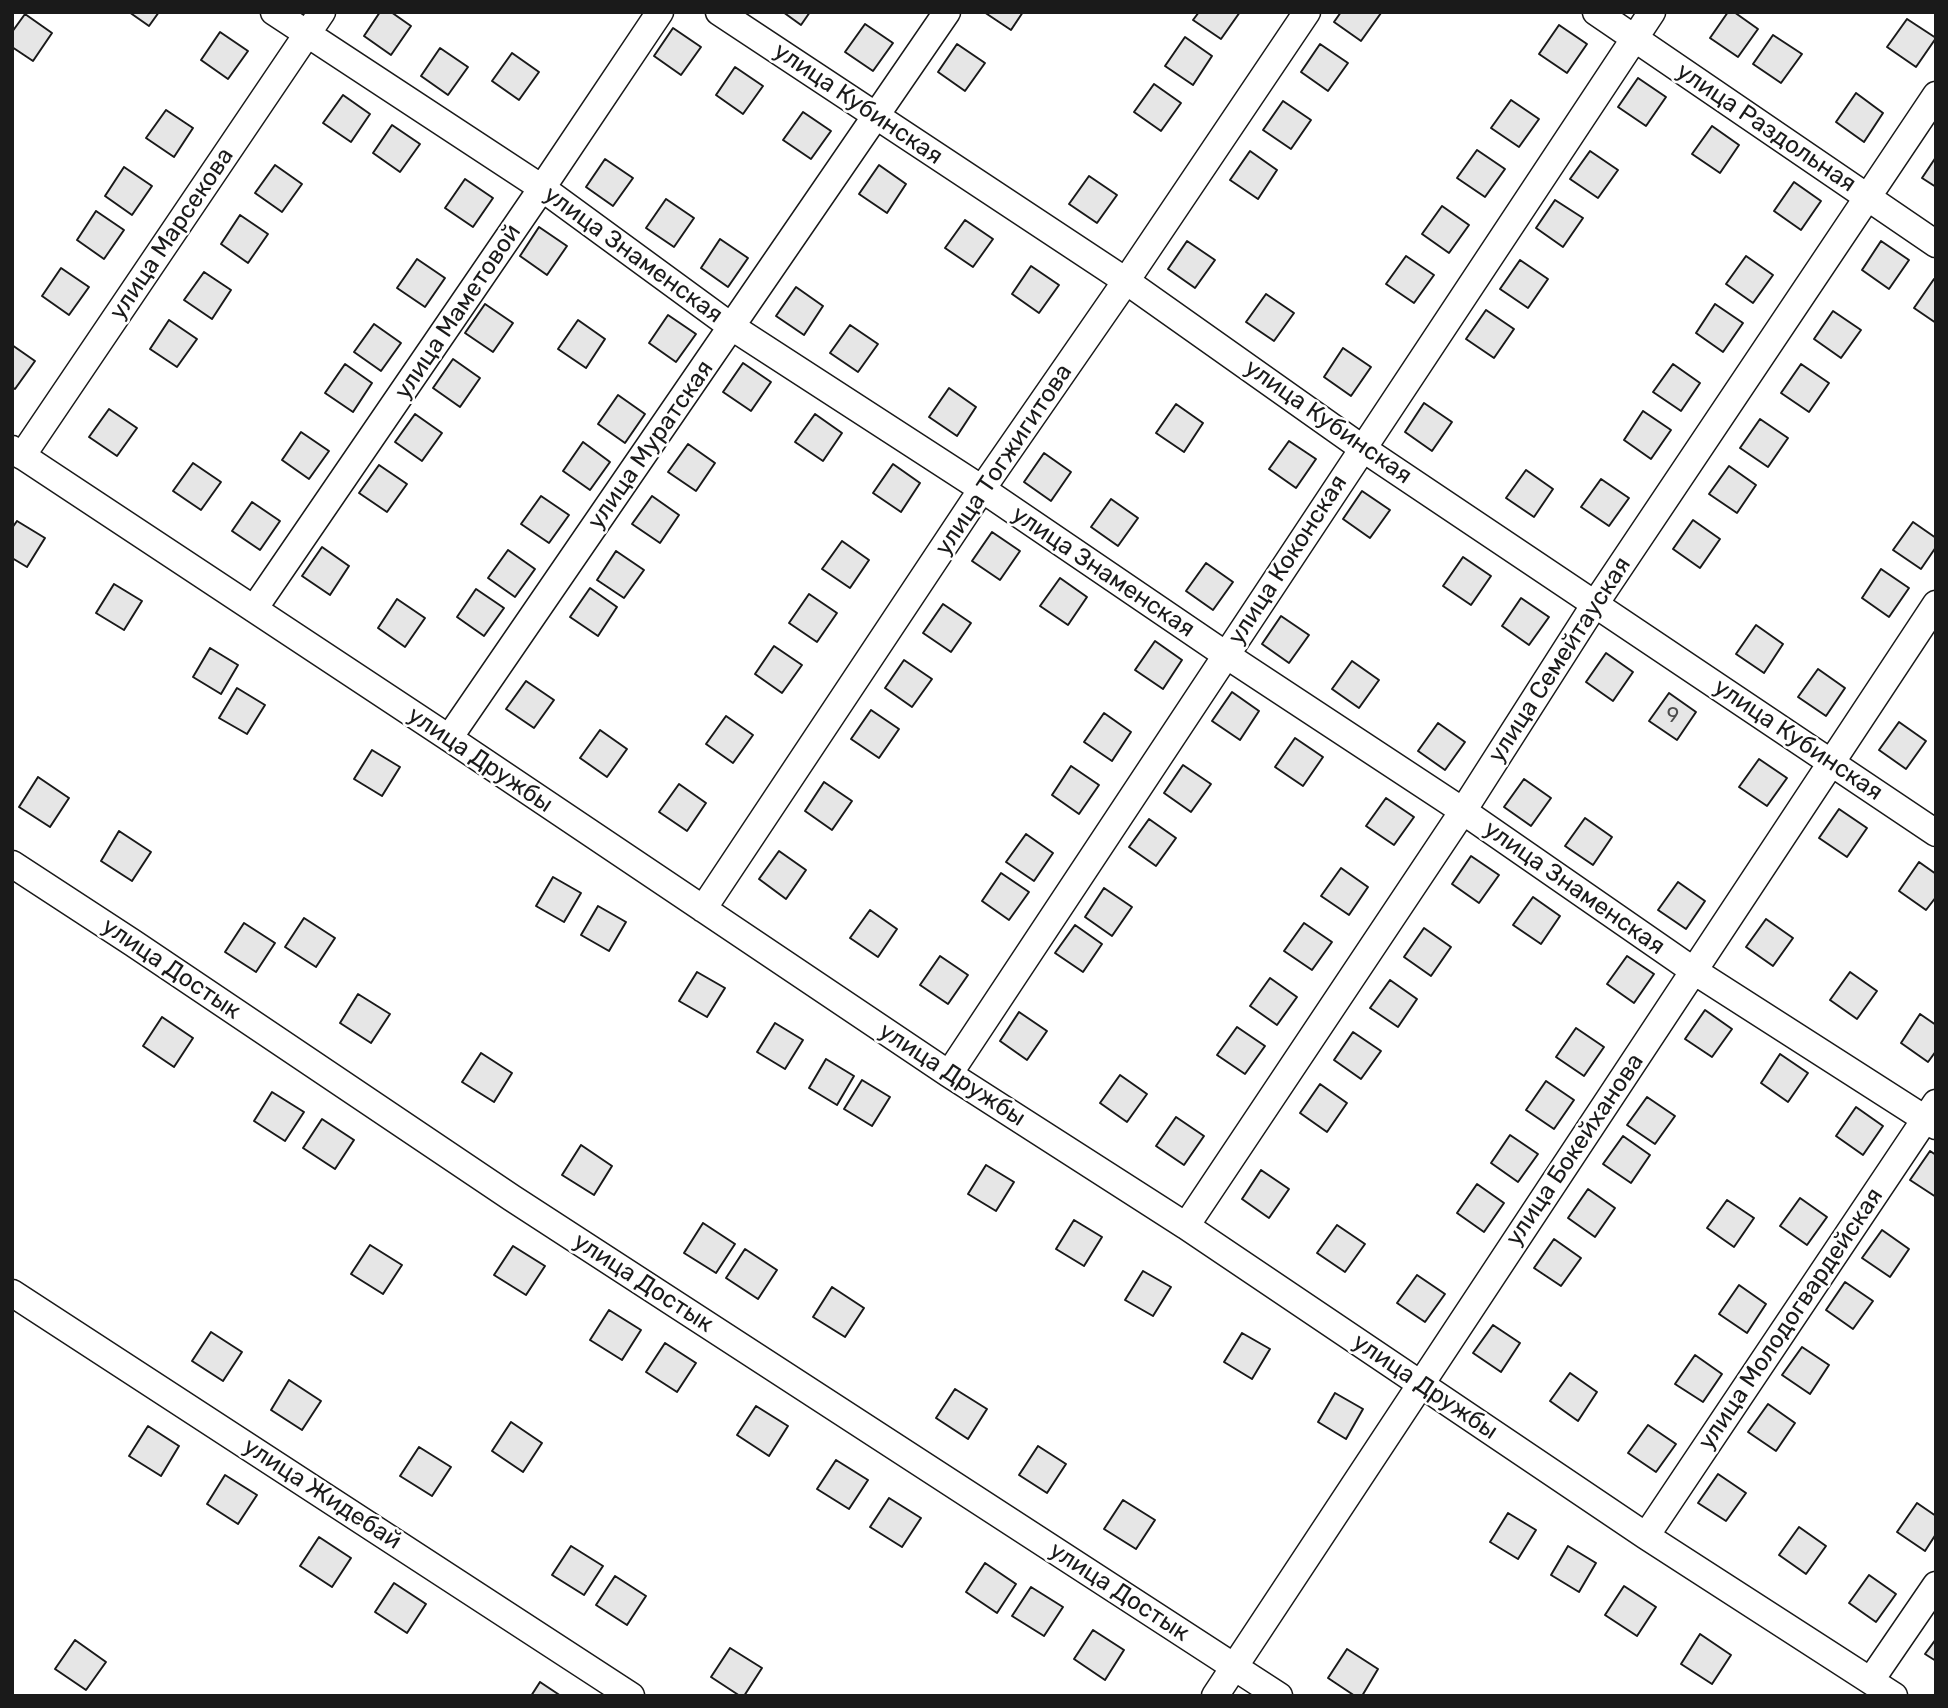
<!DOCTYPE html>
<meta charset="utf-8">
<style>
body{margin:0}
#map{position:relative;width:1948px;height:1708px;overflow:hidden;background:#fff;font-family:Rubik,sans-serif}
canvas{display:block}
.frame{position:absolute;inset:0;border:14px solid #1a1a1a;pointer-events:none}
</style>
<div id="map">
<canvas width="1948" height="1708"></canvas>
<div class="frame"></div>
</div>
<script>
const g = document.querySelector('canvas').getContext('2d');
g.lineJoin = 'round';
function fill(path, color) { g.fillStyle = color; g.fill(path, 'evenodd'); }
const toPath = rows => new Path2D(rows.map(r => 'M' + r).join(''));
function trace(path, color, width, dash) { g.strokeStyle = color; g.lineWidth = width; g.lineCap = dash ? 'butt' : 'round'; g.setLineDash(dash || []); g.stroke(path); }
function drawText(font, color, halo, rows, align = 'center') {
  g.font = font + ' Rubik,sans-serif'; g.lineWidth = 5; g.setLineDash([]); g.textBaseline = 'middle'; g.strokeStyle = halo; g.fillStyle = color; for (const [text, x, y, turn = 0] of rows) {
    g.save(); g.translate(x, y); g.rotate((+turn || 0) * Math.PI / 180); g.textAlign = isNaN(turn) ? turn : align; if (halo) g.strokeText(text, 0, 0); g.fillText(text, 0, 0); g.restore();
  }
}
const building = toPath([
 [129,12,159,12,149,26,129,12],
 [380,12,391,12,411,26,391,55,364,36,380,12],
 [783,12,810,12,801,25,783,12],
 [984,12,1023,12,1011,30,984,12],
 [1199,12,1240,12,1221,39,1193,20,1199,12],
 [1341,12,1380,12,1381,13,1361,41,1334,22,1341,12],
 [1728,12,1734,12,1758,29,1738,57,1710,38,1728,12],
 [25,14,52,33,33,61,12,47,12,32,25,14],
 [1907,19,1936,38,1916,67,1887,47,1907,19],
 [865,24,893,43,873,71,845,52,865,24],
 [1559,25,1587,44,1567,73,1539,54,1559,25],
 [673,28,701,47,681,75,654,56,673,28],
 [220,32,248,51,228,79,201,60,220,32],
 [1773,35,1802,54,1781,83,1753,64,1773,35],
 [1185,37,1212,56,1193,85,1165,66,1185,37],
 [957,44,985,63,965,91,938,72,957,44],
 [1320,44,1348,63,1328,91,1301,72,1320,44],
 [440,48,468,67,448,95,421,76,440,48],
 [512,53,539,72,519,100,492,81,512,53],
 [735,67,763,86,743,114,716,95,735,67],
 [1638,78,1666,97,1646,126,1618,107,1638,78],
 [1154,84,1181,103,1161,131,1134,112,1154,84],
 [1856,93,1883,113,1864,142,1836,122,1856,93],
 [343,95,370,114,351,142,323,123,343,95],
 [1511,100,1539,119,1519,147,1491,128,1511,100],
 [1283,101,1311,120,1291,149,1263,130,1283,101],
 [166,110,193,128,174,157,146,138,166,110],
 [803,112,831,131,811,159,783,140,803,112],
 [392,125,420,144,400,172,373,153,392,125],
 [1712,126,1739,145,1720,173,1692,154,1712,126],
 [1477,150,1505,169,1485,197,1457,178,1477,150],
 [1250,151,1277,170,1258,199,1230,180,1250,151],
 [1590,151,1618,170,1598,198,1570,179,1590,151],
 [1936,157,1936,187,1922,178,1936,157],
 [605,159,633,178,613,206,586,187,605,159],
 [275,165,302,184,282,212,255,193,275,165],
 [879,165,906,184,887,213,859,194,879,165],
 [124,167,152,186,132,215,105,196,124,167],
 [1089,176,1117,195,1097,223,1069,204,1089,176],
 [465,179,493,198,473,227,445,208,465,179],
 [1794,182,1821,201,1801,230,1774,211,1794,182],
 [666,199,694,218,674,247,646,228,666,199],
 [1555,200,1583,218,1563,247,1536,228,1555,200],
 [1442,206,1469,225,1449,253,1422,234,1442,206],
 [96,211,124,230,104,259,77,240,96,211],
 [240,215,268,234,248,263,221,244,240,215],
 [965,220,993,239,973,267,945,248,965,220],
 [539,227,567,246,547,275,520,256,539,227],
 [720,239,748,258,728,287,701,268,720,239],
 [1187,241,1215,260,1195,288,1168,269,1187,241],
 [1881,241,1909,260,1889,289,1862,270,1881,241],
 [1406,256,1434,275,1414,303,1386,284,1406,256],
 [1746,256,1773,275,1753,303,1726,284,1746,256],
 [417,259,445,278,425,307,397,288,417,259],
 [1520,260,1548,279,1528,308,1500,289,1520,260],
 [1031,266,1059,285,1039,313,1012,294,1031,266],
 [61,268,89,287,69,315,42,296,61,268],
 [204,272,231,290,212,319,184,300,204,272],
 [1934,279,1936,280,1936,323,1914,308,1934,279],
 [796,287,823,306,804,335,776,316,796,287],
 [1266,294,1294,313,1274,341,1246,322,1266,294],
 [485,304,513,323,493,352,465,333,485,304],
 [1715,304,1743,323,1723,352,1696,333,1715,304],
 [1486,310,1514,329,1494,358,1466,339,1486,310],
 [1833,311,1861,330,1841,358,1814,339,1833,311],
 [668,315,696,334,676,362,649,343,668,315],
 [169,320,197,339,177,367,150,349,169,320],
 [578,320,605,339,586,368,558,349,578,320],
 [374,324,401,343,381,371,354,352,374,324],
 [850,325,878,344,858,372,830,353,850,325],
 [12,345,35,361,15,389,12,387,12,345],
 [1343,348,1371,367,1351,396,1324,377,1343,348],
 [453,359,480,378,460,407,433,388,453,359],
 [743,363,771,382,751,411,723,392,743,363],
 [345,364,372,383,353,412,325,393,345,364],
 [1673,364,1700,383,1681,411,1653,392,1673,364],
 [1801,364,1829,383,1809,412,1781,393,1801,364],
 [949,388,976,407,957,436,929,417,949,388],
 [618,395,645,414,625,443,598,424,618,395],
 [1424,403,1452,422,1432,451,1405,432,1424,403],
 [1176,404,1203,423,1184,452,1156,433,1176,404],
 [109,409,137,428,117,456,89,437,109,409],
 [1643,411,1671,430,1651,459,1624,440,1643,411],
 [415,414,442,433,422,461,395,442,415,414],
 [815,414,842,433,823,461,795,442,815,414],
 [1760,419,1788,438,1768,467,1740,448,1760,419],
 [301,432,329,451,309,479,282,460,301,432],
 [1289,441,1316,459,1296,488,1269,469,1289,441],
 [583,442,610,462,590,490,563,471,583,442],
 [688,444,715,463,696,491,668,472,688,444],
 [1044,453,1071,472,1051,501,1024,482,1044,453],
 [193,463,221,482,201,510,173,491,193,463],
 [893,464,920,483,901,512,873,493,893,464],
 [379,465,407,484,387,512,359,493,379,465],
 [1729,466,1756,485,1737,513,1709,494,1729,466],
 [1526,470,1553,489,1534,517,1506,498,1526,470],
 [1601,479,1629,498,1609,526,1581,507,1601,479],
 [1362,491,1390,510,1370,538,1343,519,1362,491],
 [541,496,569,515,549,543,521,524,541,496],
 [652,496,679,515,660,543,632,524,652,496],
 [1111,499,1138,518,1118,546,1091,527,1111,499],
 [252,502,280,521,260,550,232,531,252,502],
 [1693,520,1720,539,1700,568,1673,549,1693,520],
 [17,521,45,538,27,567,12,558,12,528,17,521],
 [1913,522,1936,538,1936,547,1921,569,1893,550,1913,522],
 [992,532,1020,551,1000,580,972,561,992,532],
 [842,541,869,560,850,588,822,569,842,541],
 [322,547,349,566,330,595,302,576,322,547],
 [508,550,535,569,515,597,488,578,508,550],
 [616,551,644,570,624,598,597,580,616,551],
 [1463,557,1491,576,1471,605,1443,586,1463,557],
 [1206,563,1233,582,1213,610,1186,591,1206,563],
 [1881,569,1909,588,1889,617,1862,598,1881,569],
 [1060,578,1087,597,1068,625,1040,606,1060,578],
 [114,584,142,601,124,630,96,613,114,584],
 [590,588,617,607,598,636,570,617,590,588],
 [476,589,504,608,484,636,457,617,476,589],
 [809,594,837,613,817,642,789,623,809,594],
 [1521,598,1549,617,1529,645,1502,626,1521,598],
 [397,599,425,618,405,647,378,628,397,599],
 [943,604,971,623,951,652,923,633,943,604],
 [1281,616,1309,635,1289,663,1262,644,1281,616],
 [1756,625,1783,644,1764,673,1736,654,1756,625],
 [1155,641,1182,660,1163,689,1135,670,1155,641],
 [774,646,802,665,782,693,755,674,774,646],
 [210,648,238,665,221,694,193,677,210,648],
 [1606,653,1633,672,1613,701,1586,682,1606,653],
 [904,660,932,679,912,707,885,688,904,660],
 [1352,661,1379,680,1359,708,1332,689,1352,661],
 [1818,669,1845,688,1826,716,1798,697,1818,669],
 [526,681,554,700,534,728,506,709,526,681],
 [237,688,265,705,247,734,219,718,237,688],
 [1232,692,1259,711,1240,740,1212,721,1232,692],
 [1669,693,1696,712,1677,740,1649,721,1669,693],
 [871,710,899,729,879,758,851,739,871,710],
 [1104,713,1131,732,1112,761,1084,742,1104,713],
 [726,716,753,735,733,763,706,744,726,716],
 [1899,722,1926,741,1906,769,1879,750,1899,722],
 [1438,723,1465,742,1445,770,1418,751,1438,723],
 [600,730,627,749,607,777,580,758,600,730],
 [1295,738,1323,757,1303,786,1275,767,1295,738],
 [372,750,400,767,382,796,354,779,372,750],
 [1759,759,1787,778,1767,806,1739,787,1759,759],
 [1183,765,1211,784,1191,812,1164,793,1183,765],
 [1071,766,1099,785,1079,814,1052,795,1071,766],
 [38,777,69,798,50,827,19,807,38,777],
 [1524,779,1551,798,1531,826,1504,807,1524,779],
 [824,782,852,801,832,830,805,811,824,782],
 [679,784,706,803,687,831,659,812,679,784],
 [1386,798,1414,817,1394,845,1366,826,1386,798],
 [1839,809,1867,828,1847,857,1819,838,1839,809],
 [1585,818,1612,837,1593,865,1565,846,1585,818],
 [1149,819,1176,838,1156,866,1129,847,1149,819],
 [119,831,151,852,132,881,101,861,119,831],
 [1026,834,1053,853,1034,881,1006,862,1026,834],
 [779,851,806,870,786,899,759,879,779,851],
 [1471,856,1499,875,1479,903,1452,884,1471,856],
 [1919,862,1936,874,1936,897,1926,910,1899,891,1919,862],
 [1341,868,1368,887,1349,915,1321,896,1341,868],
 [1001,873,1029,892,1009,920,982,901,1001,873],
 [553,877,581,893,564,922,536,906,553,877],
 [1678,882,1705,901,1686,929,1658,910,1678,882],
 [1104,888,1132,907,1112,936,1085,917,1104,888],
 [1533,897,1560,916,1541,944,1513,925,1533,897],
 [598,906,626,922,609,951,581,935,598,906],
 [870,910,897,929,878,957,850,938,870,910],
 [304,918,335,938,316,967,285,947,304,918],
 [1766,919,1793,938,1773,966,1746,947,1766,919],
 [244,923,275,943,256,972,225,952,244,923],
 [1304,923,1332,942,1312,970,1284,951,1304,923],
 [1075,925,1102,944,1083,972,1055,953,1075,925],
 [1424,928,1451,947,1431,976,1404,957,1424,928],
 [940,956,968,975,948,1004,920,985,940,956],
 [1627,956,1654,974,1634,1003,1607,984,1627,956],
 [697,972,725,988,707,1017,679,1001,697,972],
 [1850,972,1877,991,1857,1019,1830,1000,1850,972],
 [1270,978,1297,997,1277,1025,1250,1006,1270,978],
 [1390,980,1417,999,1398,1027,1370,1008,1390,980],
 [358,994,390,1014,371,1043,340,1023,358,994],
 [1705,1010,1732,1029,1712,1057,1685,1039,1705,1010],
 [1019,1012,1047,1031,1027,1060,1000,1041,1019,1012],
 [1920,1014,1936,1025,1936,1051,1928,1062,1901,1043,1920,1014],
 [162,1017,193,1038,174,1067,143,1046,162,1017],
 [775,1023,803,1040,785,1069,757,1052,775,1023],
 [1237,1027,1265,1046,1245,1074,1217,1055,1237,1027],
 [1576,1028,1604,1047,1584,1076,1556,1057,1576,1028],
 [1353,1032,1381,1051,1361,1079,1334,1060,1353,1032],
 [481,1053,512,1073,494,1102,462,1082,481,1053],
 [1780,1054,1808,1073,1788,1102,1761,1083,1780,1054],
 [826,1059,854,1076,837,1105,809,1088,826,1059],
 [1120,1075,1147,1094,1127,1122,1100,1103,1120,1075],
 [862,1080,890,1097,872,1126,844,1109,862,1080],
 [1546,1081,1574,1100,1554,1129,1526,1110,1546,1081],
 [1320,1084,1347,1103,1327,1132,1300,1113,1320,1084],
 [272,1092,304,1112,285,1141,254,1121,272,1092],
 [1647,1097,1675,1116,1655,1144,1627,1125,1647,1097],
 [1856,1107,1883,1126,1863,1155,1836,1136,1856,1107],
 [1176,1117,1204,1136,1184,1165,1156,1146,1176,1117],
 [322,1119,354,1140,335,1169,303,1148,322,1119],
 [1510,1135,1538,1154,1518,1182,1491,1163,1510,1135],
 [1623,1136,1650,1155,1631,1183,1603,1164,1623,1136],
 [581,1145,612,1166,594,1195,562,1175,581,1145],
 [1930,1151,1936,1155,1936,1197,1910,1180,1930,1151],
 [986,1165,1014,1182,996,1211,968,1194,986,1165],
 [1261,1170,1289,1189,1269,1218,1242,1199,1261,1170],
 [1477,1184,1504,1203,1484,1232,1457,1213,1477,1184],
 [1588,1189,1615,1208,1595,1237,1568,1218,1588,1189],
 [1800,1198,1827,1217,1807,1245,1780,1226,1800,1198],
 [1727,1200,1754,1218,1734,1247,1707,1228,1727,1200],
 [1074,1220,1102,1237,1084,1266,1056,1249,1074,1220],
 [703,1223,735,1244,716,1273,684,1253,703,1223],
 [1337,1225,1365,1244,1345,1272,1317,1253,1337,1225],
 [1882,1230,1909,1249,1890,1277,1862,1258,1882,1230],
 [1554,1239,1581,1258,1561,1286,1534,1268,1554,1239],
 [370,1245,402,1265,383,1294,351,1274,370,1245],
 [513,1246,545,1266,526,1295,494,1275,513,1246],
 [745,1249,777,1270,758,1299,726,1278,745,1249],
 [1143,1271,1171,1287,1153,1316,1125,1300,1143,1271],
 [1417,1275,1445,1294,1425,1322,1397,1303,1417,1275],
 [1845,1282,1873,1301,1853,1329,1826,1310,1845,1282],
 [1739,1285,1766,1304,1747,1333,1719,1314,1739,1285],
 [832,1287,864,1308,845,1337,813,1317,832,1287],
 [609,1310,641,1330,622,1360,590,1340,609,1310],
 [1493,1325,1520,1343,1501,1372,1473,1353,1493,1325],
 [211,1332,242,1352,223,1381,192,1361,211,1332],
 [1242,1333,1270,1349,1252,1379,1224,1362,1242,1333],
 [665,1343,696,1363,677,1392,646,1372,665,1343],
 [1802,1347,1829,1365,1810,1394,1782,1375,1802,1347],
 [1695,1355,1722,1374,1703,1402,1675,1384,1695,1355],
 [1570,1373,1597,1392,1578,1421,1550,1401,1570,1373],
 [289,1380,321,1401,302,1430,271,1410,289,1380],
 [955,1389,987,1409,968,1439,936,1418,955,1389],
 [1335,1393,1363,1409,1346,1439,1318,1422,1335,1393],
 [1768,1404,1795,1423,1776,1451,1748,1432,1768,1404],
 [756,1406,788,1426,769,1456,737,1435,756,1406],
 [511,1422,542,1443,523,1472,492,1451,511,1422],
 [1648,1425,1676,1444,1656,1472,1628,1453,1648,1425],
 [148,1426,179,1446,161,1476,129,1456,148,1426],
 [1038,1446,1066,1464,1047,1493,1019,1475,1038,1446],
 [419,1447,451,1467,432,1496,400,1476,419,1447],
 [836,1460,868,1480,849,1509,817,1489,836,1460],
 [1718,1474,1746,1493,1726,1521,1698,1503,1718,1474],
 [225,1475,257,1495,238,1524,207,1504,225,1475],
 [889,1498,921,1518,902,1547,870,1527,889,1498],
 [1123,1500,1155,1520,1136,1549,1104,1529,1123,1500],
 [1917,1503,1936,1516,1936,1534,1925,1551,1897,1532,1917,1503],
 [1508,1513,1536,1530,1518,1559,1490,1542,1508,1513],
 [1799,1527,1826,1546,1806,1574,1779,1555,1799,1527],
 [319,1537,351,1558,332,1587,300,1566,319,1537],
 [571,1546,603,1566,584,1595,552,1575,571,1546],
 [1568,1546,1596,1563,1579,1592,1551,1575,1568,1546],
 [985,1563,1016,1584,997,1613,966,1592,985,1563],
 [1869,1575,1896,1594,1876,1622,1849,1603,1869,1575],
 [615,1576,646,1596,627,1625,596,1605,615,1576],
 [394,1583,426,1604,407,1633,375,1612,394,1583],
 [1624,1586,1656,1607,1637,1636,1605,1615,1624,1586],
 [1031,1587,1063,1607,1044,1636,1012,1616,1031,1587],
 [1093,1630,1124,1650,1105,1680,1074,1659,1093,1630],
 [1700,1634,1731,1655,1712,1684,1681,1664,1700,1634],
 [1936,1639,1936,1661,1925,1654,1936,1639],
 [75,1640,106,1662,86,1690,55,1669,75,1640],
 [730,1648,762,1668,744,1696,740,1696,711,1677,730,1648],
 [1347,1649,1378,1669,1362,1696,1355,1696,1328,1678,1347,1649],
 [540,1682,561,1696,531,1696,540,1682]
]);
fill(building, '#e6e6e6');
trace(building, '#1a1a1a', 2);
const minor = toPath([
 [274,12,542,188,732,327,982,489,1226,655,1463,811,1694,971,1936,1126],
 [719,12,1126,281,1362,448,1936,833],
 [1596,12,1936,244],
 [12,449,449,738,949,1074,1186,1226,1646,1536,1894,1696],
 [22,456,322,12],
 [254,609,542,188,660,12],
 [449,738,947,12],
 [12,864,133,943,512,1198,1279,1696],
 [703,909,982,489,1126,281,1307,12],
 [949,1074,1652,12],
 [1186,1226,1463,811,1595,604,1936,95],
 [12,1293,631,1696],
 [1646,1536,1936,1103],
 [1871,1680,1936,1585],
 [1215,1696,1936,604]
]);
trace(minor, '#1a1a1a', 29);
trace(minor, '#fff', 26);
drawText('21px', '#4d4d4d', null, [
 ["9",1673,716]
]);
drawText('24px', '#1a1a1a', '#fff', [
 ["улица Кубинская",858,104,34],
 ["улица Раздольная",1766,128,34],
 ["улица Марсекова",172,234,-56],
 ["улица Знаменская",633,255,36],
 ["улица Маметовой",458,312,-56],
 ["улица Кубинская",1328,422,35],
 ["улица Муратская",651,445,-55],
 ["улица Тогжигитова",1004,460,-56],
 ["улица Коконская",1288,560,-57],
 ["улица Знаменская",1103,572,34],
 ["улица Семейтауская",1560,660,-57],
 ["улица Кубинская",1798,740,34],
 ["улица Дружбы",480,760,34],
 ["улица Знаменская",1574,888,35],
 ["улица Достык",171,969,34],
 ["улица Дружбы",952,1075,33],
 ["улица Бокейханова",1575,1150,-56],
 ["улица Достык",643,1283,33],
 ["улица Молодогвардейская",1791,1319,-56],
 ["улица Дружбы",1425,1387,34],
 ["улица Жидебай",322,1494,33],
 ["улица Достык",1119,1592,33]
]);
</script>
